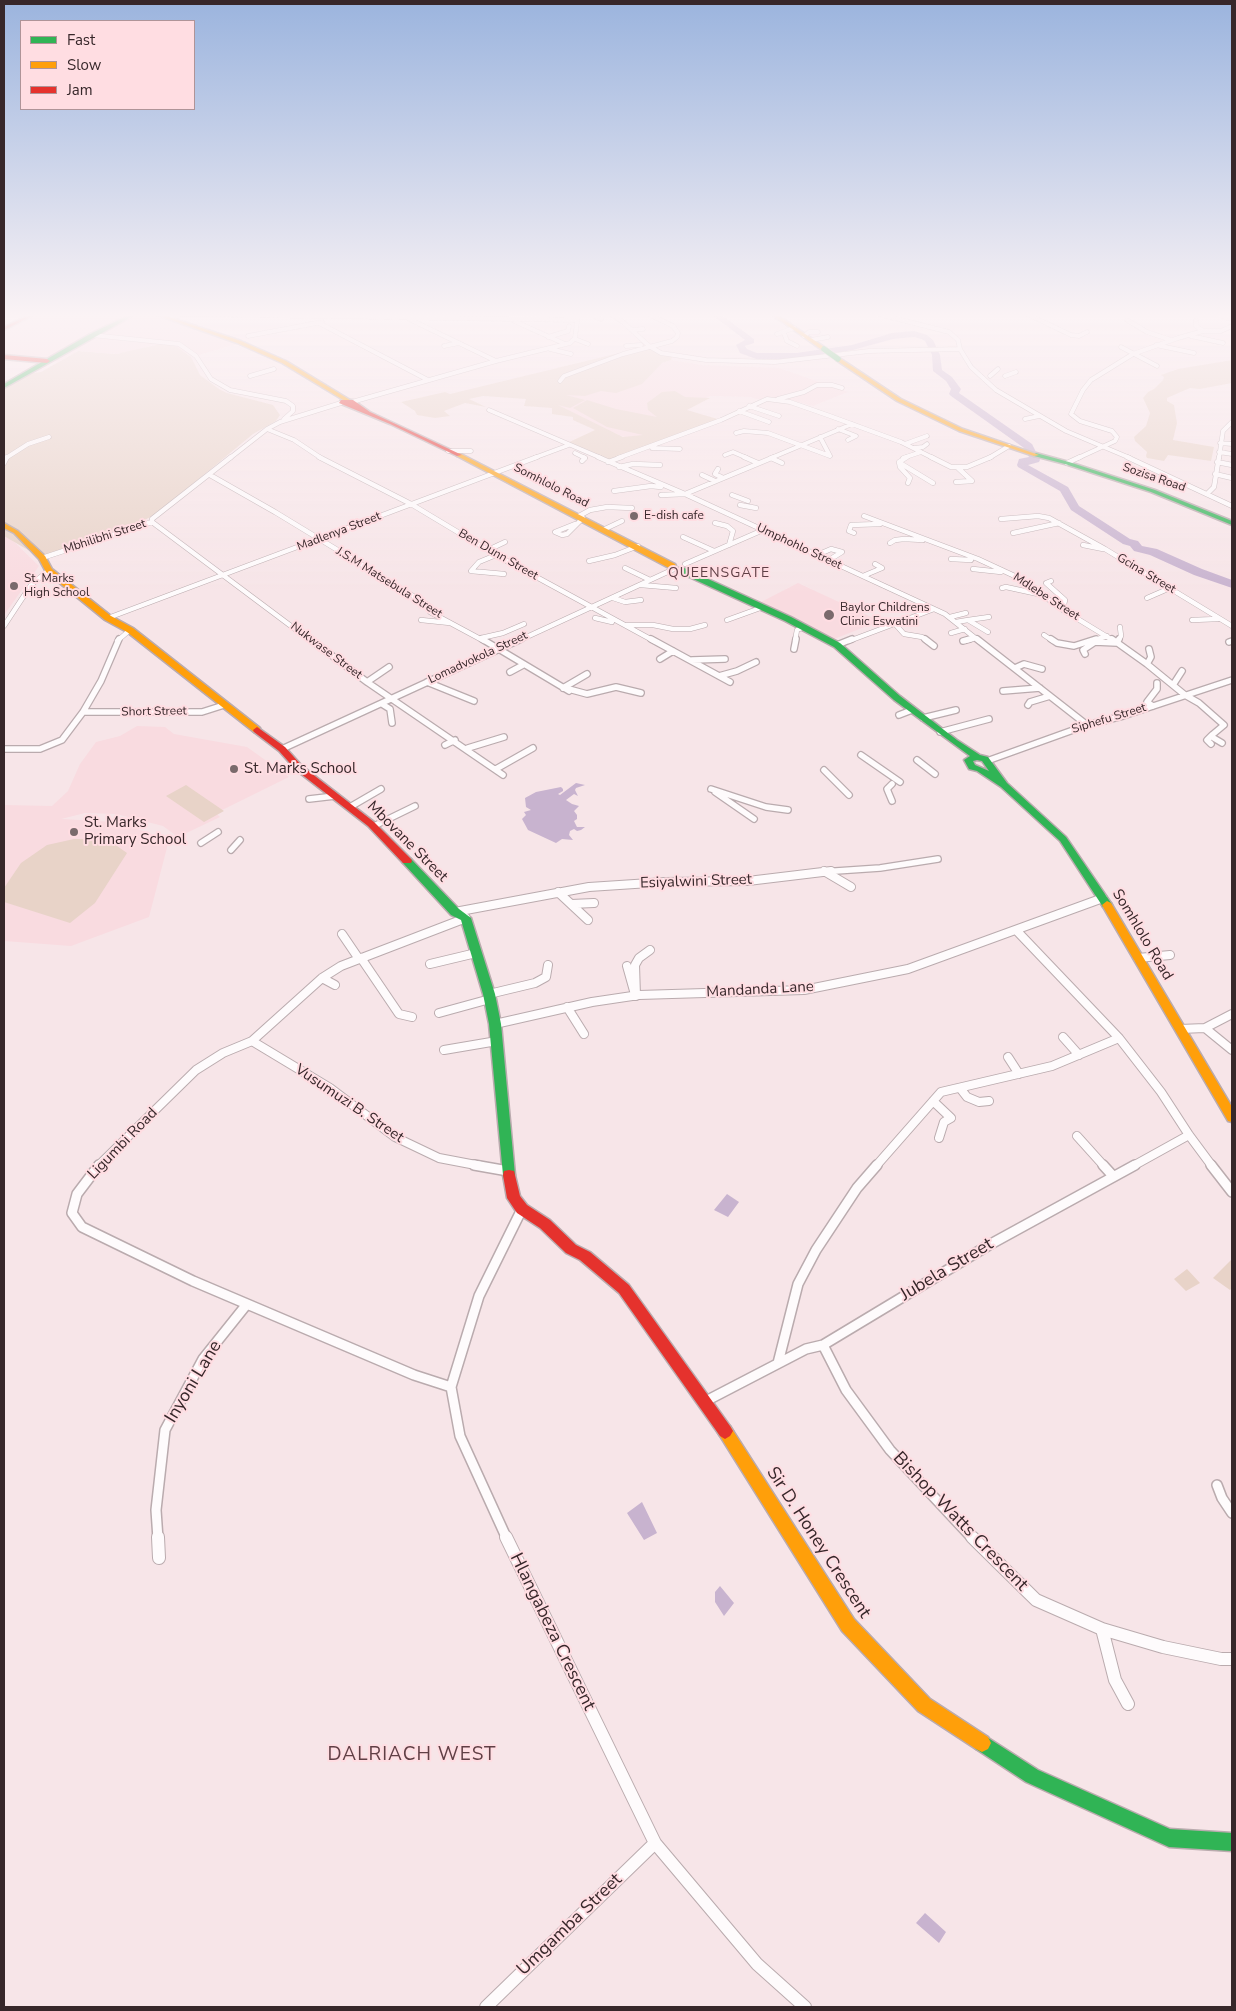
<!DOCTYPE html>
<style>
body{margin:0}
#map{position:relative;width:1236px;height:2011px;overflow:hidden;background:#f7e5e8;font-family:"Nunito Sans",sans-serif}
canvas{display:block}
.frame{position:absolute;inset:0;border:5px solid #37272a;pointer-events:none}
.legend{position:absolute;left:20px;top:20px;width:175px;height:90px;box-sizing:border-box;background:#ffdde2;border:1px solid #af9498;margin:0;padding:6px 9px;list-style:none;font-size:15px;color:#37272a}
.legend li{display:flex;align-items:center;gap:10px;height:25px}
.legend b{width:25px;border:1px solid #af9498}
</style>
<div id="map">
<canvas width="1236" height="2011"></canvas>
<div class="frame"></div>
<ul class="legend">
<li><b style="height:6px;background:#30b455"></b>Fast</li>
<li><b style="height:6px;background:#ff9f0a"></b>Slow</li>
<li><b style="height:6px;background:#e5322d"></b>Jam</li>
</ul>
</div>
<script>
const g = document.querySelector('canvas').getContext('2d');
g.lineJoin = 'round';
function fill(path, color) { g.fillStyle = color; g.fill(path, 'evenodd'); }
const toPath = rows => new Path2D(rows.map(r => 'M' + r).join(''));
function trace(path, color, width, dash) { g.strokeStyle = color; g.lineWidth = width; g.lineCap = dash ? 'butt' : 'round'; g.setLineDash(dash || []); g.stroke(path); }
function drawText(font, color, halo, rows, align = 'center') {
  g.font = font + ' "Nunito Sans",sans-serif'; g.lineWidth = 4; g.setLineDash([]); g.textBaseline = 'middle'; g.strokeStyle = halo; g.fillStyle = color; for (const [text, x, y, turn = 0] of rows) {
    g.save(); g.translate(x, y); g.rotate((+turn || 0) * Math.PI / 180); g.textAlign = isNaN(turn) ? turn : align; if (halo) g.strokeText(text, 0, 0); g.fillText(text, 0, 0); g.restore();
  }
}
fill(toPath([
 [33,314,161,314,238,344,191,357,185,352,153,345,139,350,116,354,78,351,58,362,4,357,4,328],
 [671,360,702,365,779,368,848,392,813,406,779,397,762,398,762,400,750,397,710,396,687,409,645,445,535,402,556,394],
 [4,532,39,566,4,615],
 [798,583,813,590,880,621,834,639,761,602],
 [137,726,165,727,174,734,247,747,289,777,216,813,220,817,178,837,163,826,116,814,85,813,61,819,117,822,169,840,149,917,71,946,4,941,4,805,52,806,68,791,80,764,96,742,120,736]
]), '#f9dbe0');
fill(toPath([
 [165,343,177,347,191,357,200,375,219,389,227,393,273,405,280,415,276,421,253,434,158,513,135,525,42,558,4,536,4,386,25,374,41,372,78,351,116,354],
 [649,346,661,353,673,355,671,360,662,363,642,384,616,393,601,391,585,396,566,395,585,400,570,408,558,405,623,437,643,435,607,427,573,408,587,400,616,409,657,417,648,410,647,403,662,392,675,391,685,397,710,398,687,410,721,420,608,462,565,444,595,430,573,420,573,417,552,414,552,408,524,406,526,399,483,396,469,399,486,407,465,403,444,411,450,416,435,418,417,415,415,411,401,402,445,392,450,394,619,353,623,354],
 [1232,360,1232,383,1200,389,1190,388,1167,398,1167,401,1174,405,1177,423,1173,440,1214,447,1211,461,1168,455,1164,461,1147,458,1146,456,1147,452,1135,441,1134,437,1146,426,1150,413,1143,398,1148,392,1154,389,1163,380,1164,377,1161,375,1178,369],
 [186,785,224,811,204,822,166,796],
 [74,839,107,839,127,853,95,903,70,923,4,902,4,888,21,863,47,845],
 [1232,1259,1232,1288,1230,1290,1213,1278],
 [1187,1269,1200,1283,1186,1291,1174,1279]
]), '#e8d3c8');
fill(toPath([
 [576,783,585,785,576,788,575,790,578,796,574,794,566,800,572,804,579,806,574,811,577,815,577,819,574,821,577,827,585,827,581,830,577,831,574,829,570,831,569,835,573,840,562,839,556,843,528,830,522,819,526,815,524,812,531,810,526,807,525,798,536,792,561,787,563,789,563,791,558,794,560,795],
 [727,1194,739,1202,728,1217,714,1210],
 [642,1502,657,1533,644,1540,627,1513],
 [720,1586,734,1603,724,1616,715,1602,715,1592],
 [925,1913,946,1932,939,1943,916,1923]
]), '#c8b3cf');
fill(toPath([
 [711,314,720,314,754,339,754,343,745,346,747,349,757,353,796,353,852,345,892,333,914,331,927,335,933,340,940,355,942,370,952,377,961,389,959,393,1032,444,1040,460,1039,462,1028,465,1068,487,1079,506,1130,539,1138,541,1142,546,1157,549,1202,569,1232,580,1232,588,1194,575,1150,555,1134,551,1130,546,1123,544,1071,510,1060,491,1018,467,1017,465,1019,459,1029,457,1024,448,951,396,949,394,951,389,946,381,933,371,932,355,925,341,921,339,914,337,893,339,853,350,796,359,756,359,740,353,736,345,745,340,711,314]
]), '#c8b3cf');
const streetFar5 = toPath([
 [589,314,601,319],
 [611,314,623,322,649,346,661,353,706,360,775,362,869,351,960,349],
 [878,314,949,332,958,340,960,349,971,367,996,390,1066,431,1130,458],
 [1027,314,1071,335,1079,336,1087,332],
 [171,316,183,314,576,320],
 [1222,316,1232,319],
 [409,319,496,361],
 [1127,320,1147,332,1171,340],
 [1196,320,1196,326,1203,331],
 [514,321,565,344],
 [319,323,428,380],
 [633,330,643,329],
 [784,333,787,341,797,346],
 [777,334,794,328],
 [92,335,179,344,196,356,211,379,230,390,286,401,293,406,293,411,284,419],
 [248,336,322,322],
 [804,336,809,332,818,332],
 [1191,336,1223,343],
 [548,337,568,331,569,326],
 [575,339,588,344],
 [811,340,828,337],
 [1156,345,1194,353],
 [444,346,459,343],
 [626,346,641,345],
 [1121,347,1157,366],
 [550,349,571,354],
 [250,376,274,369],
 [990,376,998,369],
 [1005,376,1016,372],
 [560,381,564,376,623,354,672,341,677,337,678,333,673,326,648,314],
 [778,399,804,392,817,385,832,385,842,388],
 [352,402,496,361,570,343,575,338,578,314],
 [749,406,779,416],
 [489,410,601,458],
 [739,411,769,422],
 [1025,419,1039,416],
 [267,429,294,440,321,458],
 [838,429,856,436,848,440],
 [736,433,744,431,768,433,830,456],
 [820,437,830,456],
 [1220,443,1232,444],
 [905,444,927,436],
 [652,448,680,449],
 [914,448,923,447,927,444],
 [448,451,471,451],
 [1219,452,1232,454],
 [575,453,585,458],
 [725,455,733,452,747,458],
 [6,458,28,444,49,437],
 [230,458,267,429,280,422,341,403],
 [534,458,569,445],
 [618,458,721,420,767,399,790,402,830,416,901,442,933,458],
 [771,458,852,424],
 [903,458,921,452],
 [989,458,1009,446],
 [1078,458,1115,441,1117,437,1112,431,1080,421,1071,414,1083,390,1091,380,1133,354,1178,338,1203,331,1221,331,1232,326],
 [1219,458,1223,431,1232,422]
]);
const streetFar4 = toPath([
 [319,457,411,504,496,555,654,641],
 [598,457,685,494,945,614,979,641],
 [744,457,758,463],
 [907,457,899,462,900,467,910,478,908,483],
 [931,457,951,467,967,467,991,457],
 [1127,457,1232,506],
 [771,458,782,463],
 [582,461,585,458,583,457],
 [608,462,622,457],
 [1217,462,1232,465],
 [4,463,7,457],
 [900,463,933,483],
 [1067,463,1080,457],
 [619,467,633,464,660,465],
 [718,469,715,474,723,478],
 [1215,474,1232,478],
 [210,475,275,512,428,605,430,612,484,641],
 [702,475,715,481],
 [956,482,972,481,958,468],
 [614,491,651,486,661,487],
 [1208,493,1214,487,1219,457],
 [661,495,685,494,774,457],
 [732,495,748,501],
 [740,505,756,508],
 [579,516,590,510,607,507,632,508],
 [864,516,978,559,1019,578,1063,610,1114,641],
 [1001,519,1038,516,1049,518,1105,549,1232,626],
 [152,522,311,641],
 [715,523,727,526,733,531,729,545],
 [575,524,555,532,562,535,567,534,583,518],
 [605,529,622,521],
 [854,533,849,531,851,525,880,524],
 [1013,533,1059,523],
 [683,537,714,551],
 [890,543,895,540,904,539,923,540],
 [1083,545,1103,549],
 [488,550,505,542],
 [496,555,479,562,471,571,504,574],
 [817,555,831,549,842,552,829,560],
 [42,558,152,522,152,519,231,457],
 [951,559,971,560],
 [589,561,615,555,638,546],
 [685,564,763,530],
 [625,568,650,580],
 [973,569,1001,572],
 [863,576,882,568,875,564],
 [1051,581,1046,583,1065,600,1063,610],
 [641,585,676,588],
 [1002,588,1006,587,1038,594],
 [613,598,625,602,641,600],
 [1147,598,1170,588],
 [950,617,966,613],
 [108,618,537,457],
 [595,618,612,622],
 [421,620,450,623],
 [727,620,763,607],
 [968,620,989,617],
 [1192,620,1218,619],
 [956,622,968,620,988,632],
 [895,624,904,634,922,637,927,641],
 [626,625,653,625,673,629,690,629,705,625],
 [4,626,31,585,49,570],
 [951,633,965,629],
 [1044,635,1053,641],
 [481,638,503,633,524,624],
 [117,641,130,630],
 [518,641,674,569],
 [795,641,797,630,804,627],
 [849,641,934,609],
 [965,641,976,638],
 [1092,641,1107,636],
 [1118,641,1121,636,1120,627]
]);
const streetFar3 = toPath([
 [310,639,367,682,503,775],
 [482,639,569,691],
 [651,639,730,682],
 [925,639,934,646],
 [977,639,1087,725],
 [1051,639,1057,643,1074,646,1096,639],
 [1112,639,1147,664,1185,695,1199,703,1224,725,1212,735,1212,737,1222,743],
 [963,641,970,639],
 [1229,642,1232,641],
 [837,645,852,639],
 [794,649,796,639],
 [1085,654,1083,650,1095,642,1117,643,1119,639],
 [660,659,673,651],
 [692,660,725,659],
 [1147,664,1151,657,1149,649],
 [1015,668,1024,664,1042,669],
 [510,672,523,665],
 [719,676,737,671,756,662],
 [367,682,389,667],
 [427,682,474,701],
 [1173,685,1182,671],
 [563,688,587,674],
 [565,688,587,694,616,687,641,693],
 [1003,691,1040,688],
 [382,704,390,709,392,723],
 [1028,705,1030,702,1050,696],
 [1153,706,1147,702,1157,689,1157,683],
 [83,712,202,712,224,705],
 [899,715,912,710],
 [923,718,956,710],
 [940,732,989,719],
 [1211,744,1207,740,1212,735],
 [445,745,455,740],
 [468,748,504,737],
 [4,749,40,749,62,740,83,712,101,681,119,639],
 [282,749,521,639],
 [861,755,900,782],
 [917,760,935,774],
 [987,761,1087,725,1123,716,1232,680],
 [496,769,533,748],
 [824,770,849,795],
 [892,784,887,789,892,801],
 [711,789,766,807,788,810],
 [715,792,754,819],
 [309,799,335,796],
 [350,807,381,789],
 [374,826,415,806],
 [201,843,218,832],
 [231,850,240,840],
 [824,871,826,872],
 [821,872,880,868,938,859]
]);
const streetFar2 = toPath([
 [824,871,851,887],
 [558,892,588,920],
 [571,904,594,903],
 [455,912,589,887,665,882,748,881,831,871],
 [1016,930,1119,1038,1161,1092,1189,1135,1212,1166],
 [342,934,359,959],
 [361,958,399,1014,412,1017],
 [1138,958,1170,955],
 [430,964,476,953],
 [627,966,634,991],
 [322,978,335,985],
 [489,994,535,983,546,977,548,965],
 [636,996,635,965,639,958,650,950],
 [567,1007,584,1034],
 [439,1013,490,999],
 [495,1024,592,1002,639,995,804,990,908,969,1103,898],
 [1205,1028,1232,1050],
 [1180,1029,1205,1028,1232,1014],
 [1063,1037,1079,1055],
 [252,1041,330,1088,395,1137,439,1158,481,1166],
 [444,1050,497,1041],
 [1008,1057,1019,1074],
 [960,1088,967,1097,979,1102,989,1101],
 [933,1101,951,1118,944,1122,939,1138],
 [1077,1136,1104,1166],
 [98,1166,196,1070,223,1053,252,1041,322,978,341,966,466,918],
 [876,1166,941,1092,1052,1066,1119,1038],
 [1133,1166,1189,1135]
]);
const streetFar1 = toPath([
 [99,1165,77,1194,72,1213,82,1227,193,1281,414,1375,451,1387],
 [474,1165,508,1171],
 [1103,1165,1113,1176],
 [1211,1165,1232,1192],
 [823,1345,846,1390,890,1450,973,1539],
 [778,1363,798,1284,816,1250,857,1188,877,1165],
 [704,1402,806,1349,823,1345,989,1245,1135,1165],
 [1217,1485,1222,1498,1232,1513],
 [158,1539,156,1510,165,1430,203,1359,247,1304],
 [507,1539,460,1436,451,1387,479,1296,522,1209]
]);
const street = toPath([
 [158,1537,159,1558],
 [506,1537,655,1843,757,1964,805,2007],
 [972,1537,1036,1600,1102,1629,1163,1647,1221,1659,1232,1659],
 [1102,1629,1115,1680,1128,1704],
 [486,2007,655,1843]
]);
const fast = toPath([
 [131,314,136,314,4,388,4,384,90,334,131,314],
 [1036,453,1069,462,1155,490,1232,521,1232,525,1151,492,1065,464,1034,456,1033,455,1036,453],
 [678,568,684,568,791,617,840,643,900,696,957,740,980,755,988,757,1007,783,1066,837,1111,903,1112,905,1111,907,1103,907,1060,841,1001,787,977,771,969,769,964,760,970,756,894,700,834,647,785,621,678,572,678,568],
 [977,760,982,761,989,771,975,765,973,761,977,760],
 [407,858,411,859,459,909,471,918,495,994,501,1024,515,1175,514,1179,509,1180,504,1179,503,1175,489,1024,483,994,461,920,451,915,403,863,402,861,407,858],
 [982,1734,1038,1770,1170,1829,1232,1833,1232,1851,1169,1847,1026,1782,976,1749,973,1743,976,1737,982,1734]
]);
const slow = toPath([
 [154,314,160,314,241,341,286,361,350,400,345,401,282,363,237,343,154,314],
 [771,314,776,314,827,349,822,350,771,314],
 [838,357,901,399,963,429,1039,455,1034,456,959,431,897,401,836,360,838,357],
 [459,453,675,564,676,566,669,568,457,456,456,455,459,453],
 [4,523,18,531,45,556,52,569,111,616,133,628,260,728,260,732,254,732,127,632,105,620,46,572,39,559,14,533,4,528,4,523],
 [1107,901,1111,903,1232,1107,1232,1122,1228,1121,1102,905,1107,901],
 [725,1423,730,1426,854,1619,930,1699,988,1737,991,1743,988,1749,982,1752,976,1749,918,1711,842,1631,720,1436,717,1431,720,1426,725,1423]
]);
const jam = toPath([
 [31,314,36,314,4,330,4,327,31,314],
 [4,355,47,359,50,361,47,363,4,359,4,355],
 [341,400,353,400,370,412,462,455,457,456,390,424,339,403,341,400],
 [257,727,285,747,302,766,374,822,411,859,412,861,411,863,403,863,368,826,296,770,279,751,254,732,253,730,257,727],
 [509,1170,514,1171,520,1196,527,1205,550,1220,576,1245,590,1252,629,1285,730,1426,733,1431,730,1436,725,1439,720,1436,619,1293,580,1260,566,1253,540,1228,517,1213,507,1198,503,1175,504,1171,509,1170]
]);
trace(streetFar5, '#baabae', 5);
trace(streetFar4, '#baabae', 5.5);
trace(streetFar3, '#baabae', 8);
trace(streetFar2, '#baabae', 10);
trace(streetFar1, '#baabae', 12);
trace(street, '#baabae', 14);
trace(fast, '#baabae', 3);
trace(slow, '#baabae', 3);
trace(jam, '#baabae', 3);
trace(streetFar5, '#fefbfc', 4);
trace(streetFar4, '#fefbfc', 4.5);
trace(streetFar3, '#fefbfc', 5.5);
trace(streetFar2, '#fefbfc', 8);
trace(streetFar1, '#fefbfc', 9);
trace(street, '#fefbfc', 12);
fill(fast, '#30b455');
fill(slow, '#ff9f0a');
fill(jam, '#e5322d');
const fastBridge = toPath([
 [824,349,838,359]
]);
trace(fastBridge, '#d0c6c8', 7, []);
trace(fastBridge, '#30b455', 5.5);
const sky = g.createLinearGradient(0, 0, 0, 595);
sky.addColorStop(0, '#9bb4de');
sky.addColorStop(0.53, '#fbf3f5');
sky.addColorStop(1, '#fbf3f500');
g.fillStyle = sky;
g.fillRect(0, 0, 1236, 595);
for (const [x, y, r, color] of [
 [634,516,5,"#7a6a6c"],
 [14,586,5,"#7a6a6c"],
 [829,615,6,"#7a6a6c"],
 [234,769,5,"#7a6a6c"],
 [74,832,5,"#7a6a6c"]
]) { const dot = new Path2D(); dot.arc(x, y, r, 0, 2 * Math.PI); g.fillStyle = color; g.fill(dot); trace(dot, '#ffdde2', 2); }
drawText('12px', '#37272a', '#ffdde2', [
 ["Sozisa Road",1154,478,19],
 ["Somhlolo Road",551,486,27],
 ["Madlenya Street",339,532,-21],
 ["Mbhilibhi Street",105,537,-18],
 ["Umphohlo Street",799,547,25],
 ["Ben Dunn Street",498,555,30],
 ["Gcina Street",1146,574,31],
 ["J.S.M Matsebula Street",389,583,32],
 ["Mdlebe Street",1046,597,33],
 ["Nukwase Street",326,651,37],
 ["Lomadvokola Street",478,658,-25],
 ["Short Street",154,712,-1],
 ["Siphefu Street",1109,719,-17]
]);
drawText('12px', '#37272a', '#ffdde2', [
 ["E-dish cafe",644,516],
 ["St. Marks",24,579],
 ["High School",24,593],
 ["Baylor Childrens",840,608],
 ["Clinic Eswatini",840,622]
], 'left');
g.letterSpacing = '1px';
drawText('14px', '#603f45', '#ffdde2', [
 ["QUEENSGATE",719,574]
]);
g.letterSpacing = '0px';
drawText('15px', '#37272a', '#ffdde2', [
 ["St. Marks School",244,769],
 ["St. Marks",84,823],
 ["Primary School",84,840]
], 'left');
drawText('15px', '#37272a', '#ffdde2', [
 ["Mbovane Street",407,842,45],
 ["Esiyalwini Street",696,882,-2],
 ["Somhlolo Road",1142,935,59],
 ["Mandanda Lane",760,990,-3],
 ["Vusumuzi B. Street",349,1104,34],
 ["Ligumbi Road",123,1144,-46]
]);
drawText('18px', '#37272a', '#ffdde2', [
 ["Jubela Street",947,1270,-31],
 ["Inyoni Lane",194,1382,-59],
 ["Bishop Watts Crescent",960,1522,46],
 ["Sir D. Honey Crescent",818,1543,57],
 ["Hlangabeza Crescent",552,1632,64],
 ["Umgamba Street",570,1925,-44]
]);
g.letterSpacing = '1px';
drawText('19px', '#603f45', '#ffdde2', [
 ["DALRIACH WEST",412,1755]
]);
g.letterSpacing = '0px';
</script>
